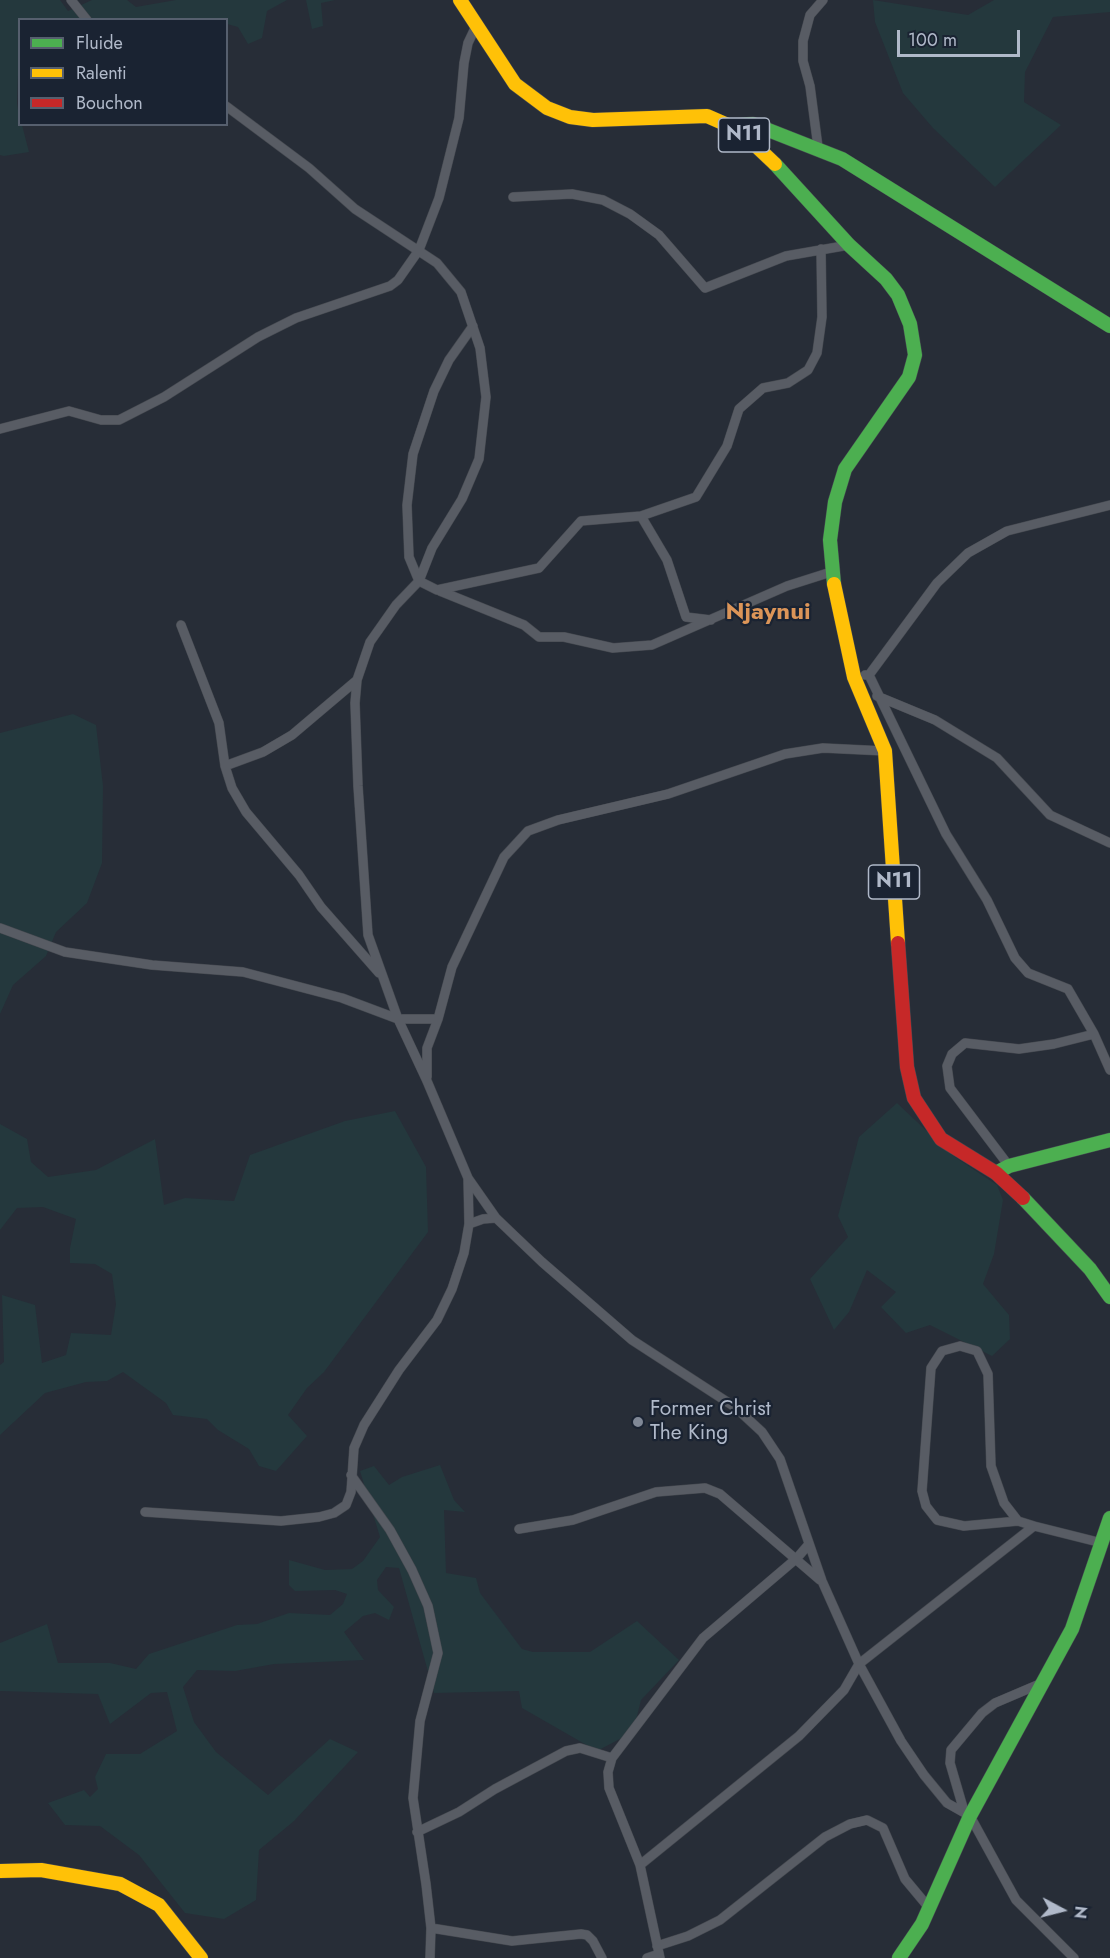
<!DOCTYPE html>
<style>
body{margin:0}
#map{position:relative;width:1110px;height:1958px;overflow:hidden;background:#272d37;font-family:Jost,sans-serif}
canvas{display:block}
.legend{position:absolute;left:18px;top:18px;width:210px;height:108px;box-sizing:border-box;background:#1a2332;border:2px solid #565f6e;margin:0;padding:8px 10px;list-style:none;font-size:18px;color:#b0b9c9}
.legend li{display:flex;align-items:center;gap:12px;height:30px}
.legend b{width:30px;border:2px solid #565f6e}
.north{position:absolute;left:1032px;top:1880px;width:60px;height:60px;-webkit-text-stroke:4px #1a2332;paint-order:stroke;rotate:97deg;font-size:16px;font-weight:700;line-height:24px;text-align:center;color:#b0b9c9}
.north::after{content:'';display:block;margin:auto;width:21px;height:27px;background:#b0b9c9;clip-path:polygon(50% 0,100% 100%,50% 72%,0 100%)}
.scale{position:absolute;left:897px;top:30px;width:123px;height:27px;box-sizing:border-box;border:3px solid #b0b9c9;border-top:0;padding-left:8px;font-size:18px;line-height:21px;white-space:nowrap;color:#b0b9c9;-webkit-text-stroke:4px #1a2332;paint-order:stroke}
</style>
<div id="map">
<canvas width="1110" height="1958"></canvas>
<ul class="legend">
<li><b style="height:8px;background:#4caf50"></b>Fluide</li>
<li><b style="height:8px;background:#ffc107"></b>Ralenti</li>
<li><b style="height:8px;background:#c62828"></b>Bouchon</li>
</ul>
<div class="north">N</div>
<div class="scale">100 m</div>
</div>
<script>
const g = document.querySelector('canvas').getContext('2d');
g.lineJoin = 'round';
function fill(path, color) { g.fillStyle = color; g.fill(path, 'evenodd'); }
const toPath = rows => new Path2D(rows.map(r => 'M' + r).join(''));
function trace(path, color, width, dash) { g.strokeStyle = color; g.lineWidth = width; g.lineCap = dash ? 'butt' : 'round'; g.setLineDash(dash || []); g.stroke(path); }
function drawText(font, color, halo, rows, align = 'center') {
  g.font = font + ' Jost,sans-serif'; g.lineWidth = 4.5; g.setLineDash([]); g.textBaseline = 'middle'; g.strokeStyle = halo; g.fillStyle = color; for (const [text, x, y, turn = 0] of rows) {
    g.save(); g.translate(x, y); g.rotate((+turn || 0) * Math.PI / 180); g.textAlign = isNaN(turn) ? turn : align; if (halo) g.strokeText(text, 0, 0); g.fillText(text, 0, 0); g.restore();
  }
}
fill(toPath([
 [0,0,60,0,68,11,92,0,127,0,136,7,176,0,287,0,267,11,262,38,248,44,238,27,227,24,226,20,20,20,17,103,20,124,22,125,29,152,4,156,0,155],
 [306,0,335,0,321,3,323,26,312,29],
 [873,0,968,15,994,0,1110,0,1110,12,1053,17,1025,72,1024,102,1061,125,995,187,933,128,903,93,875,22],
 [73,714,96,725,103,786,102,863,87,903,56,932,46,956,13,985,0,1014,0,733],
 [897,1103,952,1155,997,1185,1003,1200,994,1254,983,1284,1009,1315,1010,1339,992,1356,930,1325,906,1333,881,1307,896,1292,867,1270,849,1312,834,1330,810,1279,848,1237,838,1216,859,1137],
 [395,1111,426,1167,428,1232,324,1372,307,1388,288,1415,307,1436,276,1471,259,1466,249,1449,218,1430,207,1419,173,1415,166,1403,123,1372,107,1381,86,1382,45,1393,0,1435,0,1365,4,1362,2,1295,35,1305,42,1363,66,1355,71,1333,111,1335,116,1304,112,1274,95,1264,70,1263,70,1248,76,1219,43,1207,17,1208,0,1230,0,1124,27,1139,31,1162,48,1177,96,1170,155,1139,164,1205,185,1198,234,1201,250,1155,345,1121],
 [440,1465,454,1500,465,1512,444,1510,446,1573,476,1578,480,1593,522,1649,533,1652,590,1652,637,1621,679,1660,641,1700,633,1732,597,1751,522,1708,519,1691,434,1693,399,1568,386,1567,377,1580,378,1590,394,1607,389,1620,375,1613,363,1616,344,1632,364,1660,274,1664,235,1671,197,1670,183,1687,194,1722,216,1752,268,1795,330,1739,358,1752,294,1821,259,1850,256,1900,224,1919,185,1913,139,1855,100,1826,65,1825,48,1803,84,1790,90,1797,98,1789,95,1777,106,1754,140,1754,177,1731,167,1692,151,1693,110,1724,98,1694,0,1691,0,1643,47,1624,58,1663,110,1663,136,1669,149,1654,237,1625,257,1624,289,1613,330,1615,343,1604,347,1594,335,1590,295,1591,289,1585,289,1560,325,1570,352,1569,363,1561,380,1537,360,1471,374,1466,389,1485,402,1477]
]), '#24383d');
const street = toPath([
 [71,0,87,20],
 [226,106,309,168,355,209,437,263,461,292,480,348,486,397,479,459,462,499,432,548,419,581,396,605,370,642,357,680,355,703,358,786,368,935,398,1019,427,1081,468,1178,496,1218,542,1262,632,1340,735,1407,762,1432,780,1459,822,1581,859,1664,1034,1526,1102,1543],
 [818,147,810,86,803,61,803,41,810,15,823,0],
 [513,197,572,194,603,200,630,214,659,235,705,288,786,256,849,245],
 [473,326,449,360,434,391,413,454,407,505,409,557,419,581,437,590,539,568,581,521,641,516,696,497,727,446,739,409,763,388,788,383,808,370,817,353,822,317,821,249],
 [0,429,69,411,101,420,119,420,164,397,258,337,296,318,390,286,398,280,419,250,439,198,459,118,464,63,468,43,477,24],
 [641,516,667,560,686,617,711,620],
 [440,591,524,625,539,637,564,637,613,648,652,645,787,586,831,572],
 [181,625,219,723,225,766,232,788,246,812,299,875,321,907,379,973],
 [865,675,869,675,937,583,968,553,1007,531,1110,505],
 [869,675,946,834,987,900,1015,958,1028,973,1068,989,1094,1034,1110,1070],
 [877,696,935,720,997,758,1050,815,1110,843],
 [225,766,263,752,292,735,357,680],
 [0,928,65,952,152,965,243,972,342,998,398,1019,438,1019],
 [427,1077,427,1048,438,1019,452,967,504,857,528,831,558,820,668,794,785,754,823,748,885,751],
 [1009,1166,950,1088,947,1066,952,1054,965,1043,1019,1049,1054,1044,1094,1034],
 [469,1224,483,1219,496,1218],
 [351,1475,390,1530,412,1570,428,1606,438,1653,420,1721,413,1798,426,1884,431,1928,430,1958],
 [145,1512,281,1521,319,1517,334,1513,346,1505,351,1492,354,1448,364,1425,399,1370,437,1320,452,1289,464,1253,469,1224,468,1178],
 [1018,1521,1004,1503,991,1466,988,1374,977,1351,960,1346,942,1351,931,1368,922,1491,926,1506,937,1520,964,1526,1018,1521,1034,1526],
 [519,1529,573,1520,656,1492,705,1488,720,1494,820,1580],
 [859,1664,901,1741,924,1775,947,1803,970,1816,1016,1900,1074,1958],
 [964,1811,950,1763,951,1750,982,1713,995,1703,1042,1683],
 [417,1832,459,1812,495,1789,566,1751,580,1748,612,1758],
 [640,1865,799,1736,844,1690,859,1664],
 [431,1928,512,1941,581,1934,587,1935,593,1941,602,1958],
 [657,1946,688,1936,720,1920,825,1837,850,1824,867,1820,883,1828,905,1879,930,1909],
 [647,1958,659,1954],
 [660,1958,640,1865,609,1788,608,1772,612,1758,703,1638,797,1558,809,1544]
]);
const fast = toPath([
 [728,126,753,124,842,159,1110,326],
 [775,164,849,245,886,279,898,295,910,324,915,355,909,377,845,469,835,502,830,540,834,584],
 [996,1173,1009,1166,1110,1140],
 [1023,1198,1090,1269,1110,1297],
 [899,1958,922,1924,970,1816,1072,1629,1110,1518]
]);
const slow = toPath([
 [460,0,515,84,547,108,570,117,593,120,707,116,739,130,775,164],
 [834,584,854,677,885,751,898,943],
 [0,1871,41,1870,120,1884,159,1905,201,1958]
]);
const jam = toPath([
 [898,943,907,1067,914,1098,941,1139,996,1173,1023,1198]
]);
trace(street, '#44484f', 10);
trace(fast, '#44484f', 15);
trace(slow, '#44484f', 15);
trace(jam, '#44484f', 15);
trace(street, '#585c64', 9);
trace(fast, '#4caf50', 14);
trace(slow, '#ffc107', 14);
trace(jam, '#c62828', 14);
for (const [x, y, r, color] of [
 [638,1422,6,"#808896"]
]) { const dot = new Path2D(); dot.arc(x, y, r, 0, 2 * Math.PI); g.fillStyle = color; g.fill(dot); trace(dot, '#1a2332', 2); }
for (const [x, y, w] of [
 [744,135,51],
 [894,882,51]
]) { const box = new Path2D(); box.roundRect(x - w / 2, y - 17, w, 34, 4.5); g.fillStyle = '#1a2332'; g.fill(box); trace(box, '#b0b9c9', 1.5); }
drawText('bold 20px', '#b0b9c9', null, [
 ["N11",744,135],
 ["N11",894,882]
]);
drawText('21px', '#b0b9c9', '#1a2332', [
 ["Former Christ",650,1410],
 ["The King",650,1434]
], 'left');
drawText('bold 24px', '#dc9558', '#1a2332', [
 ["Njaynui",768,613]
]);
</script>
